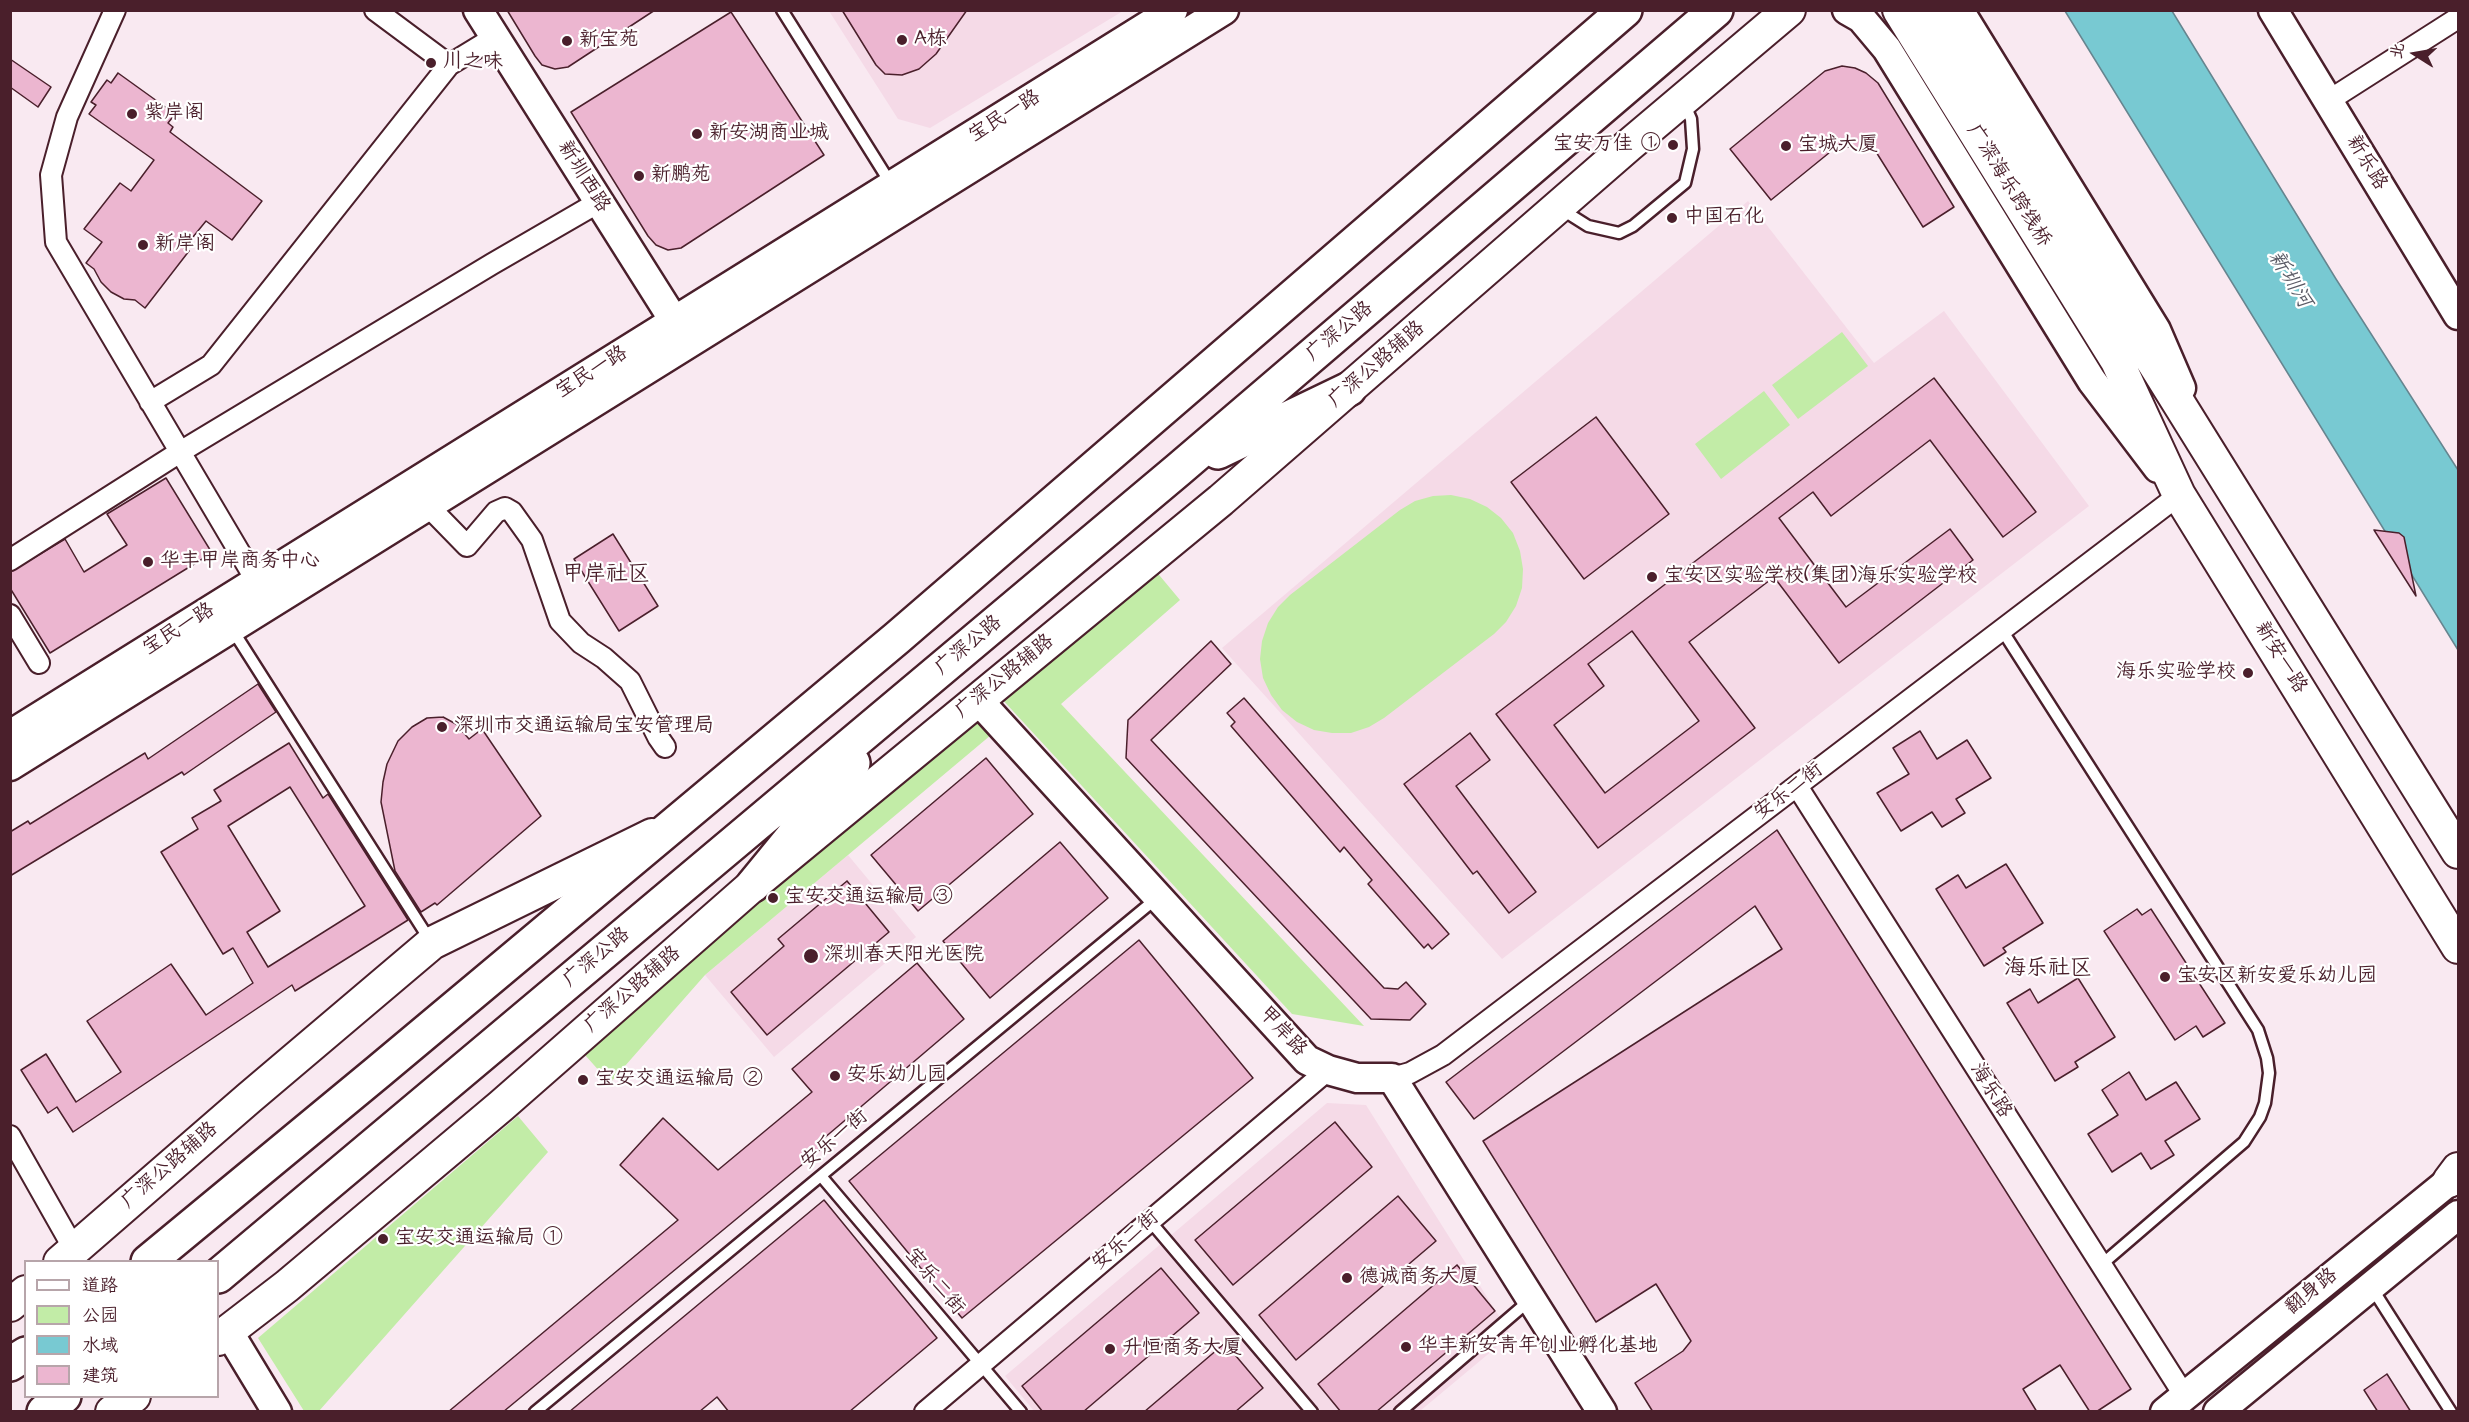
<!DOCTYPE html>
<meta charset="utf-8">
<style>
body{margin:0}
#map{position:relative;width:2469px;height:1422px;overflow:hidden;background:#f9e9f1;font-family:"Architects Daughter","LXGW WenKai TC",sans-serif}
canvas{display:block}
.frame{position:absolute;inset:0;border:12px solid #4a1f2b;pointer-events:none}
.legend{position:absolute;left:24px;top:1260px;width:195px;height:138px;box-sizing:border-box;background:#fff;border:2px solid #b7a5aa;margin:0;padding:8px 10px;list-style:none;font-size:18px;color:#4a1f2b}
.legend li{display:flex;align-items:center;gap:12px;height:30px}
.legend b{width:30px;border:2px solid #b7a5aa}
.north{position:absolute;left:2385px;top:24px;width:60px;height:60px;-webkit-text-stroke:4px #fff;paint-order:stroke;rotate:281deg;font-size:16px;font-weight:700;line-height:24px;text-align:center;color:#4a1f2b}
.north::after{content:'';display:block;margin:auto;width:21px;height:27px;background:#4a1f2b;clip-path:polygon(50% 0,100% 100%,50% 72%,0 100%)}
</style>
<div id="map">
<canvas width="2469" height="1422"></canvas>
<div class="frame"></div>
<ul class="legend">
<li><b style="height:8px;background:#fff"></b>道路</li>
<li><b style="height:16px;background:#c2eca7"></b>公园</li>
<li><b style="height:16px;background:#78c9d2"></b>水域</li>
<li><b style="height:16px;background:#ecb6d0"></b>建筑</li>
</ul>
<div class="north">北</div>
</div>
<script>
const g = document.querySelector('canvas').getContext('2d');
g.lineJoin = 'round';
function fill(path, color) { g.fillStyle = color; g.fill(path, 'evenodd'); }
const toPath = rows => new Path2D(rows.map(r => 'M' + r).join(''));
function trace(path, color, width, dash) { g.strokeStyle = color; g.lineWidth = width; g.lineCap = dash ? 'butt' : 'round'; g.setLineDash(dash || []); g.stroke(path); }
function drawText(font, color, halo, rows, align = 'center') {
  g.font = font + ' "Architects Daughter","LXGW WenKai TC",sans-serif'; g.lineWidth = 4.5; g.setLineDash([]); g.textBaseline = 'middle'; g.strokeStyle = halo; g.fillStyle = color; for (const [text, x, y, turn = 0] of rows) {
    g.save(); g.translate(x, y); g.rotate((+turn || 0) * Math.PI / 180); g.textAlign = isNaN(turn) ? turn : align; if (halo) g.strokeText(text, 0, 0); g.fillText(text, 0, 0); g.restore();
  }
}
fill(toPath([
 [829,11,1123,11,930,128,898,119],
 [1748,201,1874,363,1944,311,2089,506,1502,959,1222,648],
 [848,855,916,937,774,1057,705,975],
 [1327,1103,1366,1105,1511,1335,1420,1411,1034,1411,1005,1376]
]), '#f5dae7');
fill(toPath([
 [1842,332,1868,366,1798,419,1772,385],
 [1764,391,1790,425,1721,479,1695,444],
 [1451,495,1470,499,1487,507,1501,518,1513,533,1520,551,1523,569,1522,588,1516,606,1506,622,1494,634,1384,718,1369,727,1351,733,1332,733,1314,730,1297,722,1282,710,1271,695,1263,678,1260,659,1262,641,1268,623,1278,607,1290,595,1400,510,1415,501,1433,496],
 [1155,570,1180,600,1061,704,1364,1026,1292,1014,1001,698],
 [976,717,991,735,705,975,610,1083,585,1055,766,892],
 [518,1116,548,1152,319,1411,304,1411,258,1338]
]), '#c2eca7');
const water = toPath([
 [2065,11,2172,11,2336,279,2458,470,2458,650,2065,11]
]);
fill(water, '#78c9d2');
trace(water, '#66858f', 1.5);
const building = toPath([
 [507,10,655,10,568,67,555,69,542,65,535,56,507,10],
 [842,10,967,10,936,54,919,69,902,75,885,74,876,65,842,10],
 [731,12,824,155,681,248,668,250,656,245,648,236,571,112,731,12],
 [10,59,51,87,38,107,10,87,10,59],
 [1842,66,1855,68,1866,73,1878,83,1954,207,1923,227,1873,147,1861,151,1840,144,1771,200,1730,149,1825,71,1842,66],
 [118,73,175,114,168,123,173,127,170,132,262,201,232,240,206,221,184,248,189,251,145,308,135,300,124,299,111,292,101,282,94,269,86,263,102,242,84,229,120,183,131,191,154,160,89,114,96,105,91,102,107,80,111,83,118,73],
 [1934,378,2036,512,2003,537,1930,440,1831,516,1813,492,1779,518,1846,607,1950,529,1973,560,1839,663,1774,577,1689,642,1755,728,1598,848,1496,714,1934,378],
 [1632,631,1699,721,1605,793,1554,725,1604,686,1588,664,1632,631],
 [1596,417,1669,514,1584,579,1511,482,1596,417],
 [166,478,212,553,50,653,10,588,10,572,65,539,84,572,127,545,107,514,166,478],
 [2374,530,2399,533,2404,537,2416,596,2374,530],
 [613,534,658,606,619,631,574,559,613,534],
 [1211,641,1231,664,1151,740,1384,988,1398,989,1406,982,1426,1004,1410,1020,1371,1019,1126,758,1128,720,1211,641],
 [258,684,276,712,184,775,182,772,10,876,10,832,28,821,30,824,145,753,148,759,258,684],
 [1244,698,1449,934,1432,949,1428,944,1424,948,1368,884,1372,880,1360,866,1344,847,1340,852,1231,726,1235,722,1227,713,1244,698],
 [443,717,456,724,469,739,482,729,541,816,437,905,435,903,421,912,395,871,381,802,383,782,387,764,398,741,412,727,427,718,443,717],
 [1920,731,1937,759,1967,740,1991,778,1956,799,1965,813,1942,827,1932,812,1901,831,1877,793,1909,774,1893,748,1920,731],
 [1470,733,1490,760,1456,786,1536,892,1509,913,1477,871,1473,874,1404,784,1470,733],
 [289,743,323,798,328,794,408,920,295,991,292,985,73,1132,57,1107,48,1113,21,1070,46,1054,76,1102,121,1072,87,1021,171,964,206,1015,253,983,233,948,223,954,161,852,198,829,192,818,221,801,214,790,289,743],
 [290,787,365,906,268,967,247,932,280,911,228,826,290,787],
 [986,758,1033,814,918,911,871,855,986,758],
 [1777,830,2131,1389,2096,1412,2090,1412,2060,1365,2023,1389,2037,1412,1653,1412,1635,1383,1683,1351,1691,1341,1656,1284,1596,1322,1483,1141,1782,949,1755,906,1474,1119,1446,1082,1777,830],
 [1060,842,1108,898,990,998,943,941,1060,842],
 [2006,864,2043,923,2003,948,2006,952,1984,966,1936,889,1958,875,1966,888,2006,864],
 [847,881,889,932,767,1035,731,992,784,946,778,939,847,881],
 [2137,909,2142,915,2151,909,2225,1023,2203,1037,2196,1026,2175,1040,2104,931,2137,909],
 [1139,940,1253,1078,962,1318,849,1181,1139,940],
 [917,963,964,1019,823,1139,827,1144,503,1412,448,1412,678,1220,620,1165,663,1118,718,1170,812,1092,792,1069,917,963],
 [2078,978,2115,1037,2075,1062,2078,1067,2055,1081,2007,1003,2030,989,2038,1003,2078,978],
 [2129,1072,2146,1100,2176,1082,2200,1119,2165,1141,2174,1155,2151,1169,2141,1153,2112,1172,2088,1134,2118,1115,2102,1090,2129,1072],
 [1335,1122,1372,1167,1233,1285,1195,1240,1335,1122],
 [1398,1196,1436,1241,1296,1360,1259,1315,1398,1196],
 [824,1200,937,1338,849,1412,729,1412,717,1397,699,1412,569,1412,824,1200],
 [1457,1265,1495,1311,1376,1412,1341,1412,1318,1384,1457,1265],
 [1161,1268,1199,1313,1083,1412,1043,1412,1022,1386,1161,1268],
 [1225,1343,1263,1388,1235,1412,1144,1412,1225,1343],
 [2387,1374,2411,1412,2378,1412,2364,1390,2387,1374]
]);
fill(building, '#ecb6d0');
trace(building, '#4a1f2b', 1.5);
const lane = toPath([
 [782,10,891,184],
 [1561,209,1588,226,1619,233,1633,226,1685,183,1693,149,1691,119,1684,103],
 [232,629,431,942],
 [2002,630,2258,1030,2267,1058,2269,1073,2265,1103,2260,1117,2244,1142,2101,1265],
 [821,1176,1021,1412],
 [1150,1221,1312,1412],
 [2372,1288,2451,1412],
 [535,1412,1157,898],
 [1400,1412,1530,1300]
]);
const street = toPath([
 [115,10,67,117,51,175,56,242,263,592],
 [375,10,449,65],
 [2328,101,2458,18],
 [150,402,211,365,449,65,495,37],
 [428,506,467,546,496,512,505,508,512,512,532,540,560,621,581,643,604,658,630,681,658,737,665,747],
 [10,560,180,452,492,264,599,202],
 [10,615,39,663],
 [1797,786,2184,1395],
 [1392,1078,1410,1073,1443,1055,2179,495],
 [10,1136,74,1249],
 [925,1412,1328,1070]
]);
const secondary = toPath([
 [478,10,685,338],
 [1847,10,1861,18,1887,49,2092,381,2158,468],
 [1959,10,2156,330,2181,388],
 [2273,10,2458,315],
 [978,700,1307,1060,1328,1070,1357,1078,1392,1078,1602,1412],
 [10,735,1173,10],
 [10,766,1224,10],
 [228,1331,277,1412],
 [2165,1412,2458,1174],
 [2218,1412,2458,1215]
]);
const primary = toPath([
 [1899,10,2117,361,2179,495,2458,947],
 [1934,10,2458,852],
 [2449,1181,2458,1169],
 [60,1262,249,1098,432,943,652,835],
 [10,1305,26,1292],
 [218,1339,287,1286,501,1106,753,885,1221,500,1628,146,1789,10],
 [112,1412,134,1396]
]);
const highway = toPath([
 [1218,452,1349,389],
 [753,885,853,763],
 [148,1262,378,1072,897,638,1625,10],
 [218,1276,1178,470,1716,10],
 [10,1364,26,1354],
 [44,1412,64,1396]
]);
trace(lane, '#4a1f2b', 15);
trace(street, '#4a1f2b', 24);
trace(secondary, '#4a1f2b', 33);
trace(primary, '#4a1f2b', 36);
trace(highway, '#4a1f2b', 38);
trace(lane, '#fff', 10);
trace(street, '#fff', 20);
trace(secondary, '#fff', 28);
trace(primary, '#fff', 32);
trace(highway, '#fff', 33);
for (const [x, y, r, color] of [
 [902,40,6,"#4a1f2b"],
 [567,41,6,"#4a1f2b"],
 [431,63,6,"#4a1f2b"],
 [132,114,6,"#4a1f2b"],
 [697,134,6,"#4a1f2b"],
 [1673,145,6,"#4a1f2b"],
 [1786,146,6,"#4a1f2b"],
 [639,176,6,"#4a1f2b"],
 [1672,218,6,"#4a1f2b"],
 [143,245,6,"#4a1f2b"],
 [148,562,6,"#4a1f2b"],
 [1652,577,6,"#4a1f2b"],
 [2248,673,6,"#4a1f2b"],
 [442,727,6,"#4a1f2b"],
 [773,898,6,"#4a1f2b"],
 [811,956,8,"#4a1f2b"],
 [2165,977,6,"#4a1f2b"],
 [835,1076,6,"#4a1f2b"],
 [583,1080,6,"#4a1f2b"],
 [383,1239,6,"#4a1f2b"],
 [1347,1278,6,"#4a1f2b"],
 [1406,1347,6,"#4a1f2b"],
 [1110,1349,6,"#4a1f2b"]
]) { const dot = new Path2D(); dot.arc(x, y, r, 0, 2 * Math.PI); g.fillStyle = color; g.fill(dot); trace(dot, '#fff', 2); }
drawText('20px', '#4a1f2b', '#fff', [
 ["A栋",914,40],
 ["新宝苑",579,41],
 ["川之味",443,63],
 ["紫岸阁",144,114],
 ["新安湖商业城",709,134],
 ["宝安万佳 ①",1661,145,"right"],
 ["宝城大厦",1798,146],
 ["新鹏苑",651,176],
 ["中国石化",1684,218],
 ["新岸阁",155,245],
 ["华丰甲岸商务中心",160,562],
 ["宝安区实验学校(集团)海乐实验学校",1664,577],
 ["海乐实验学校",2236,673,"right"],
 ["深圳市交通运输局宝安管理局",454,727],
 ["宝安交通运输局 ③",785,898],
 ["深圳春天阳光医院",824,956],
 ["宝安区新安爱乐幼儿园",2177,977],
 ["安乐幼儿园",847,1076],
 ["宝安交通运输局 ②",595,1080],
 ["宝安交通运输局 ①",395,1239],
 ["德诚商务大厦",1359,1278],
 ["华丰新安青年创业孵化基地",1418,1347],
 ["升恒商务大厦",1122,1349]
], 'left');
drawText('20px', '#4a1f2b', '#fff', [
 ["宝民一路",1005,117,-32],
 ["新乐路",2366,163,59],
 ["新圳西路",583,177,58],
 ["广深海乐跨线桥",2008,186,58],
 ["广深公路",1340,332,-40],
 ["广深公路辅路",1377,365,-41],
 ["宝民一路",592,373,-32],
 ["宝民一路",179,630,-32],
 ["广深公路",969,646,-40],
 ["新安一路",2280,658,58],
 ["广深公路辅路",1005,677,-39],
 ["安乐二街",1789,792,-37],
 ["广深公路",597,958,-40],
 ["广深公路辅路",633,990,-41],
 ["甲岸路",1282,1032,47],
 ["海乐路",1990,1091,58],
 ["安乐一街",835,1140,-40],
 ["广深公路辅路",170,1166,-41],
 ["安乐二街",1126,1241,-40],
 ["宝乐二街",934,1282,50],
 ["翻身路",2312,1292,-39]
]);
drawText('italic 21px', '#5a5a65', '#fff', [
 ["新圳河",2289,280,58]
]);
drawText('22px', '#4a1f2b', '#fff', [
 ["甲岸社区",606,575],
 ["海乐社区",2048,969]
]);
</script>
